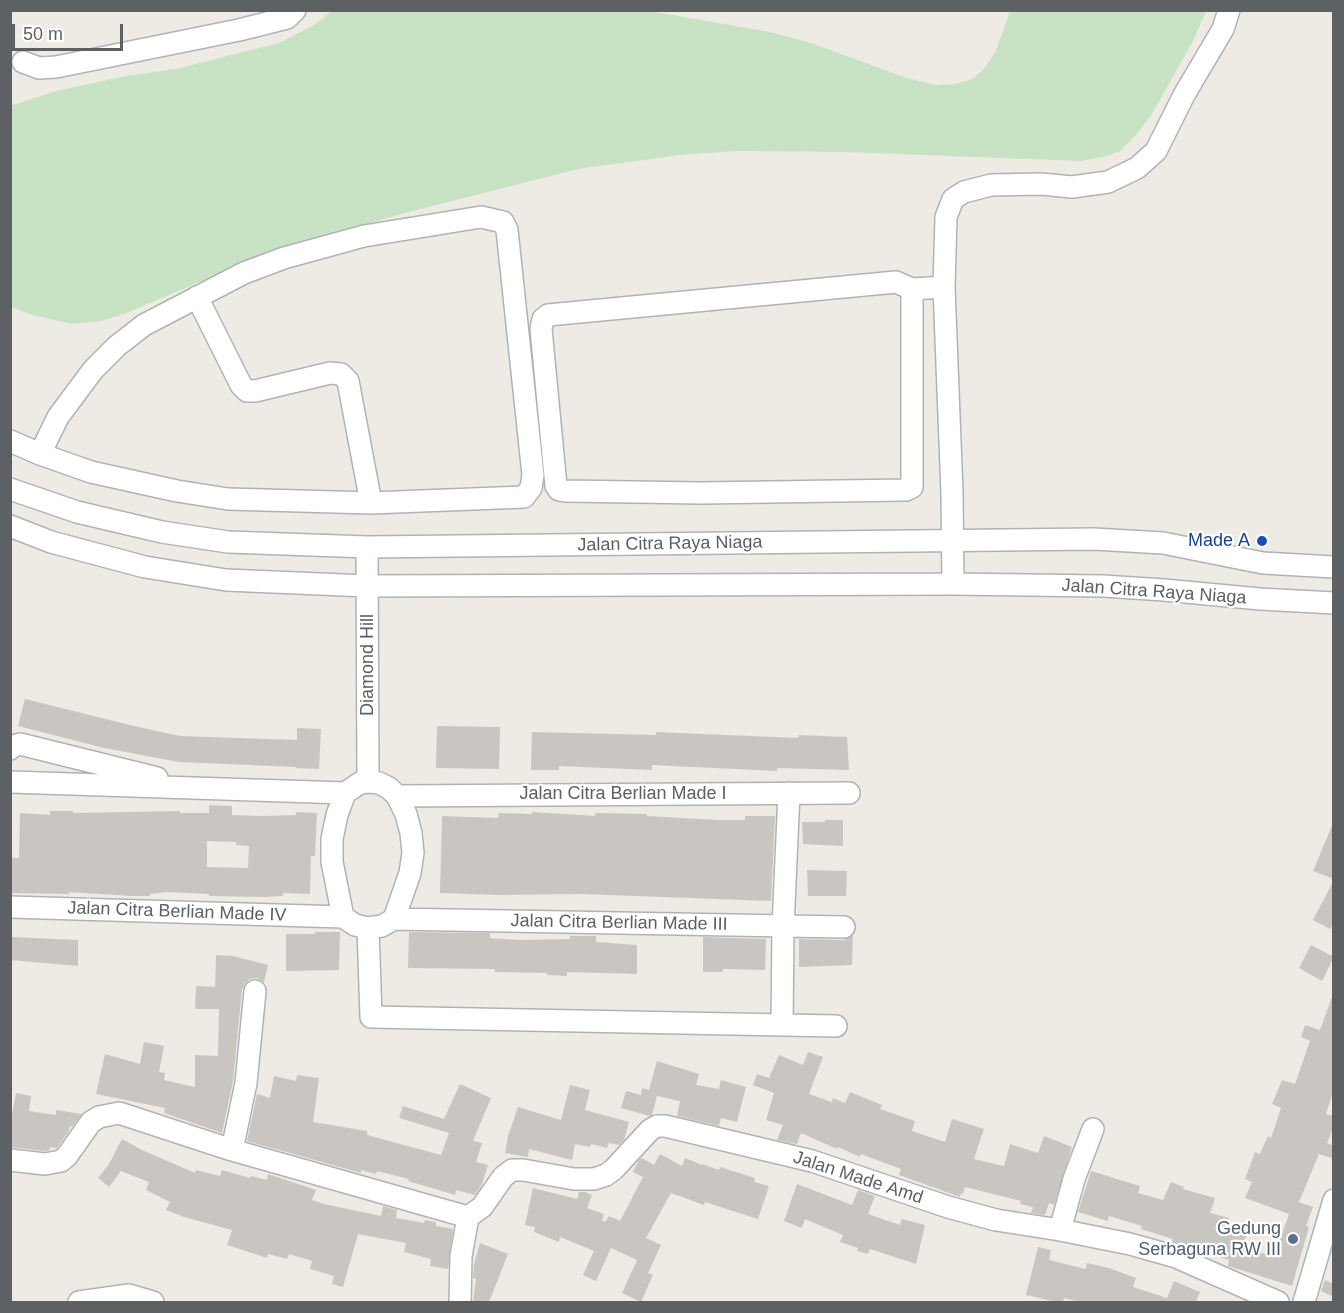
<!DOCTYPE html>
<style>
body{margin:0}
#map{position:relative;width:1344px;height:1313px;overflow:hidden;background:#eeebe5;font-family:Arial,sans-serif}
canvas{display:block}
.frame{position:absolute;inset:0;border:12px solid #5d6164;pointer-events:none}
.scale{position:absolute;left:12px;top:24px;width:111px;height:27px;box-sizing:border-box;border:3px solid #5d6164;border-top:0;padding-left:8px;font-size:18px;line-height:21px;white-space:nowrap;color:#5d6164;-webkit-text-stroke:4px #fff;paint-order:stroke}
</style>
<div id="map">
<canvas width="1344" height="1313"></canvas>
<div class="frame"></div>
<div class="scale">50 m</div>
</div>
<script>
const g = document.querySelector('canvas').getContext('2d');
g.lineJoin = 'round';
function fill(path, color) { g.fillStyle = color; g.fill(path, 'evenodd'); }
const toPath = rows => new Path2D(rows.map(r => 'M' + r).join(''));
function trace(path, color, width, dash) { g.strokeStyle = color; g.lineWidth = width; g.lineCap = dash ? 'butt' : 'round'; g.setLineDash(dash || []); g.stroke(path); }
function drawText(font, color, halo, rows, align = 'center') {
  g.font = font + ' Arial,sans-serif'; g.lineWidth = 4.5; g.setLineDash([]); g.textBaseline = 'middle'; g.strokeStyle = halo; g.fillStyle = color; for (const [text, x, y, turn = 0] of rows) {
    g.save(); g.translate(x, y); g.rotate((+turn || 0) * Math.PI / 180); g.textAlign = isNaN(turn) ? turn : align; if (halo) g.strokeText(text, 0, 0); g.fillText(text, 0, 0); g.restore();
  }
}
fill(toPath([
 [332,11,649,11,770,32,811,43,907,78,936,85,956,84,972,79,982,71,995,53,1010,11,1206,11,1193,41,1152,114,1135,136,1120,151,1104,157,1080,161,845,152,737,151,680,155,578,169,405,213,275,250,124,314,101,321,72,324,32,315,11,307,10,106,56,91,126,76,176,69,279,43,314,25]
]), '#c8e3c4');
fill(toPath([
 [25,699,134,726,180,736,297,740,297,728,321,729,319,769,296,768,296,767,179,762,104,748,18,726],
 [437,726,500,727,499,769,436,768],
 [532,732,656,735,656,732,798,738,799,735,847,737,849,770,777,768,777,771,652,765,652,770,559,766,559,770,531,770],
 [209,805,232,806,232,815,261,816,296,815,296,812,317,813,315,856,311,856,310,894,283,893,283,896,265,897,209,896,209,894,166,892,150,894,150,896,131,896,69,892,69,894,10,893,10,858,19,858,20,813,50,815,50,811,73,811,73,813,180,811,180,813,209,813],
 [207,841,236,842,236,845,249,846,248,868,207,867],
 [532,812,595,816,595,813,647,814,647,816,717,820,745,820,745,816,775,816,771,901,581,894,499,895,440,893,442,816,498,818,499,813,532,814],
 [825,820,843,820,843,846,803,844,802,822,825,822],
 [1333,823,1334,823,1334,879,1313,871],
 [807,870,847,871,846,896,808,896],
 [1334,880,1334,923,1330,929,1313,920],
 [315,932,340,932,339,970,286,971,286,934,315,934],
 [409,932,490,933,490,938,520,940,570,939,570,936,596,936,596,942,637,945,637,974,567,972,567,976,547,975,547,973,495,972,495,969,408,968],
 [853,936,852,965,799,967,799,939,844,940],
 [11,937,78,940,78,966,10,960],
 [703,937,766,939,765,970,723,969,723,972,703,972],
 [1311,945,1334,957,1322,981,1299,968],
 [216,955,233,956,268,965,264,982,257,978,250,979,245,983,242,989,233,1081,222,1133,164,1113,165,1108,96,1094,105,1054,140,1064,144,1042,164,1046,159,1072,165,1073,164,1080,195,1087,195,1055,218,1056,219,1009,195,1009,196,986,215,987],
 [1332,997,1334,997,1334,1089,1326,1114,1334,1116,1334,1126,1327,1143,1334,1146,1334,1159,1319,1154,1299,1202,1313,1207,1306,1226,1309,1227,1292,1286,1228,1266,1229,1260,1201,1251,1201,1254,1172,1243,1173,1239,1141,1229,1142,1226,1109,1216,1108,1221,1078,1212,1091,1171,1140,1186,1138,1193,1163,1200,1171,1182,1184,1187,1183,1189,1215,1198,1210,1213,1229,1218,1228,1222,1249,1227,1243,1247,1274,1257,1289,1214,1245,1198,1252,1182,1245,1179,1255,1152,1260,1154,1268,1136,1271,1138,1281,1108,1272,1104,1282,1080,1295,1084,1310,1041,1301,1037,1305,1025,1320,1030],
 [808,1052,823,1057,809,1094,832,1102,833,1098,845,1103,850,1092,882,1105,880,1109,915,1121,912,1131,945,1142,952,1119,984,1129,974,1159,1004,1166,1010,1144,1038,1153,1044,1136,1072,1147,1054,1205,1049,1203,1045,1215,1031,1213,1033,1207,1020,1204,1021,1201,965,1187,963,1194,961,1193,960,1197,899,1175,901,1169,861,1154,860,1157,838,1147,837,1149,801,1133,797,1144,777,1140,783,1125,766,1120,774,1093,753,1085,757,1074,769,1078,779,1055,803,1065],
 [657,1061,699,1074,696,1085,719,1089,721,1080,746,1087,737,1122,721,1118,719,1126,677,1116,680,1101,657,1096,652,1115,650,1116,621,1108,626,1091,641,1095,642,1088,649,1090],
 [297,1075,319,1078,313,1122,367,1131,367,1135,441,1155,449,1133,399,1118,403,1106,444,1119,460,1084,491,1098,473,1141,482,1143,476,1162,488,1165,482,1184,475,1195,456,1190,455,1195,408,1181,409,1179,377,1171,376,1174,361,1170,361,1173,247,1141,257,1094,270,1098,274,1076,296,1081],
 [570,1085,590,1090,585,1110,629,1122,624,1140,619,1145,609,1143,607,1148,591,1144,590,1147,575,1144,572,1160,529,1149,528,1157,505,1153,508,1136,518,1107,561,1120],
 [16,1093,31,1096,29,1111,56,1115,56,1110,82,1114,72,1127,70,1126,69,1131,57,1148,50,1147,50,1150,45,1151,10,1147,10,1127],
 [122,1139,142,1150,195,1173,196,1170,220,1176,222,1170,250,1178,251,1176,267,1180,268,1174,316,1190,312,1200,324,1204,381,1216,383,1206,397,1210,396,1218,424,1223,425,1220,436,1222,436,1226,453,1229,448,1269,430,1266,431,1259,404,1252,406,1243,358,1234,343,1287,332,1284,334,1276,310,1269,312,1261,289,1254,287,1259,268,1254,267,1258,227,1245,232,1230,184,1217,166,1210,170,1202,146,1190,149,1182,121,1171,109,1187,98,1178,109,1164],
 [660,1154,682,1166,685,1158,702,1165,702,1164,719,1170,720,1167,755,1178,754,1182,769,1186,758,1219,705,1202,704,1205,671,1193,646,1238,661,1245,648,1273,653,1275,641,1302,622,1293,637,1260,611,1248,596,1281,583,1275,594,1251,560,1237,559,1242,534,1232,535,1227,525,1225,533,1188,577,1199,579,1192,585,1192,592,1195,587,1208,604,1214,602,1221,605,1222,609,1216,620,1221,643,1177,633,1172,639,1160,642,1158,654,1165],
 [797,1184,852,1205,858,1190,875,1196,868,1214,900,1225,902,1219,925,1225,916,1264,870,1249,868,1254,857,1251,858,1248,840,1242,843,1235,805,1219,802,1228,784,1221],
 [480,1243,508,1254,489,1302,473,1302,476,1279,473,1278,474,1264],
 [1038,1247,1051,1250,1049,1260,1086,1269,1087,1263,1109,1268,1136,1278,1133,1287,1167,1298,1174,1281,1200,1292,1196,1302,1081,1302,1064,1298,1063,1302,1056,1302,1026,1295],
 [1325,1280,1334,1284,1334,1297,1321,1291]
]), '#c9c6c2');
const minor = toPath([
 [23,62,39,68,56,67,239,30,287,18,295,10],
 [912,289,912,487,906,490,702,493,565,491,559,490,556,486,541,329,543,319,548,315,896,282,912,289,944,287],
 [197,297,241,385,247,391,255,391,330,373,341,374,348,381,371,503],
 [10,441,40,454,91,472,177,491,228,499,371,503,524,497,531,488,533,475,507,230,503,222,481,217,364,236,284,258,244,273,144,325,117,346,93,370,58,417,40,454],
 [10,489,77,512,162,532,228,542,367,547,1094,539,1163,543,1263,563,1334,567],
 [10,526,51,542,145,567,226,580,367,586,953,584,1103,586,1164,590,1260,599,1334,603],
 [367,547,368,782],
 [953,584,952,493,944,287,946,217,953,199,964,192,991,185,1041,184,1072,187,1108,182,1137,168,1156,151,1184,95,1223,29,1229,10],
 [10,749,13,746,20,744,157,778],
 [10,782,345,793],
 [368,782,379,783,389,788,397,796,406,814,411,833,413,853,410,873,394,919,382,926,368,928,355,925,343,917,332,862,332,839,337,815,345,793,360,783,368,782],
 [397,796,849,793],
 [10,907,343,917],
 [394,919,844,927],
 [368,928,371,1017,836,1026],
 [782,1025,783,927,789,793],
 [232,1150,246,1083,255,991],
 [10,1160,45,1164,61,1161,67,1156,91,1122,99,1117,119,1113,232,1150,468,1217],
 [468,1217,482,1207,503,1177,512,1170,523,1170,574,1179,594,1179,606,1175,614,1169,650,1130,657,1126,665,1126,812,1161,948,1207,996,1220,1060,1230,1130,1244,1176,1257,1278,1302],
 [1060,1230,1074,1179,1093,1129],
 [79,1302,129,1295,153,1302],
 [460,1302,461,1256,468,1217],
 [1304,1302,1334,1200]
]);
trace(minor, '#b0b3b6', 24);
trace(minor, '#fff', 21);
for (const [x, y, r, color] of [
 [1262,541,6,"#1a4fb4"],
 [1293,1239,6,"#5c6f8a"]
]) { const dot = new Path2D(); dot.arc(x, y, r, 0, 2 * Math.PI); g.fillStyle = color; g.fill(dot); trace(dot, '#fff', 2); }
drawText('18px', '#164399', '#fff', [
 ["Made A",1250,541]
], 'right');
drawText('18px', '#5d6164', '#fff', [
 ["Jalan Citra Raya Niaga",670,544,-1],
 ["Jalan Citra Raya Niaga",1154,592,4],
 ["Diamond Hill",368,665,-90],
 ["Jalan Citra Berlian Made I",623,794],
 ["Jalan Citra Berlian Made IV",177,912,2],
 ["Jalan Citra Berlian Made III",619,923,1],
 ["Jalan Made Amd",858,1178,18]
]);
drawText('18px', '#4e5e75', '#fff', [
 ["Gedung",1281,1229],
 ["Serbaguna RW III",1281,1250]
], 'right');
</script>
